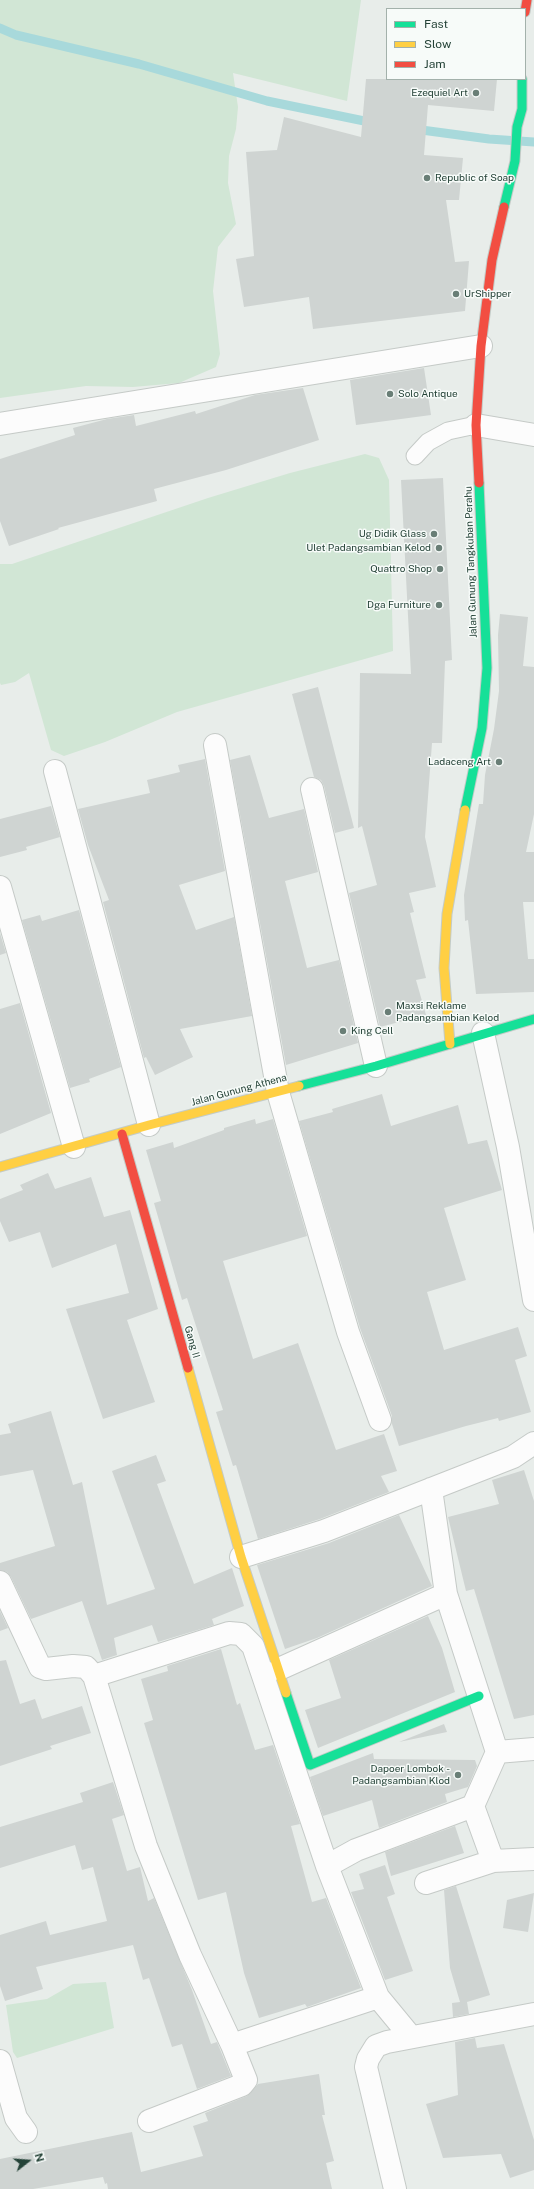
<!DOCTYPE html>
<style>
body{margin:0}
#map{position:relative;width:534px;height:2189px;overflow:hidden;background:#e8edea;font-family:"Public Sans",sans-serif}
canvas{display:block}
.legend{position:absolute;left:386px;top:8px;width:140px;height:72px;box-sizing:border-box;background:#f7fbf9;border:1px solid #a3b1ab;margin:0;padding:5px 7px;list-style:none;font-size:12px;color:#244237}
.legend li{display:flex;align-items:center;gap:8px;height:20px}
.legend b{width:20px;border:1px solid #a3b1ab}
.north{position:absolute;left:8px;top:2141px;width:40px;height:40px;-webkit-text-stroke:3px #f7fbf9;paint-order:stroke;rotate:73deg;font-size:11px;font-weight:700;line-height:16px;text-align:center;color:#244237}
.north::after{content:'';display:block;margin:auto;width:14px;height:18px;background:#244237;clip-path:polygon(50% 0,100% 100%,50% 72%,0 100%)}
</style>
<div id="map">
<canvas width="534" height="2189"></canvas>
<ul class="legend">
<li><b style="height:5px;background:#16e098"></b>Fast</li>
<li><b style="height:5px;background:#ffcf43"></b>Slow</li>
<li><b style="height:5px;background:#f24e42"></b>Jam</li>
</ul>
<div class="north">N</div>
</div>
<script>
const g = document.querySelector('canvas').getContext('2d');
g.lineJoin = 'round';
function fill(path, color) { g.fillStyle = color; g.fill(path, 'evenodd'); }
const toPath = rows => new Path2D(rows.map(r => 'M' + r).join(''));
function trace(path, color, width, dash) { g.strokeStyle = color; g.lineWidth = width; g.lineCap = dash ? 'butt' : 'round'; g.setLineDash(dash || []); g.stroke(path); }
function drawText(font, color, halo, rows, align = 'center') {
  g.font = font + ' "Public Sans",sans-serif'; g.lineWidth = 3; g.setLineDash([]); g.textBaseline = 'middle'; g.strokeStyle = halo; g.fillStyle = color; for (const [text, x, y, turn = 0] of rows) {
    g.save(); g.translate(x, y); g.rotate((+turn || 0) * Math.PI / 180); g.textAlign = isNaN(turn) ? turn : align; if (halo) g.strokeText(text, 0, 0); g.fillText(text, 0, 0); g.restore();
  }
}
fill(toPath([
 [0,0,361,0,347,101,233,73,238,107,236,129,229,156,228,183,236,224,218,247,213,291,220,354,216,367,179,383,133,387,86,386,0,398],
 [365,454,379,458,389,480,393,651,177,712,105,742,64,756,51,750,29,673,15,682,1,685,0,683,0,564,12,564,208,498,290,473],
 [106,1982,114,2028,17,2058,13,2052,6,2005,47,1999,73,1984]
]), '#d1e6d5');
trace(toPath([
 [0,28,16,35,139,64,267,101,374,123],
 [414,129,489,139,534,142]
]), '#a8d9db', 9);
fill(toPath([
 [366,79,497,79,494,111,428,105,424,155,463,158,459,200,446,200,455,262,469,261,465,311,313,329,309,297,244,307,236,259,254,256,246,152,277,150,284,117,361,137],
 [424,368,431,415,356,425,350,380],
 [303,388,319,440,226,470,154,489,157,501,58,528,59,529,9,546,0,521,0,459,75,435,73,428,107,419,134,415,136,426,195,411,196,414,255,395],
 [443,478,452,660,445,661,442,743,432,743,425,837,436,887,409,893,414,912,410,913,426,978,416,980,426,1015,380,1027,349,893,377,885,362,826,358,828,360,673,411,674,401,480],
 [500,614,528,617,523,666,534,667,534,814,526,852,534,852,534,902,523,902,528,959,534,959,534,992,476,994,468,920,465,921,464,895,479,804,483,804,485,775,494,729,499,691,498,635],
 [318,687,354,828,335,833,324,786,321,780,314,777,292,694],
 [250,755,269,818,304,809,318,872,285,881,307,968,339,960,358,1043,286,1065,230,760],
 [205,759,225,871,179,885,196,930,234,917,252,1016,180,1029,193,1057,155,1075,146,1057,144,1058,103,902,109,900,88,845,78,809,150,793,147,780,180,772,178,765],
 [51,806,60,837,26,847,27,850,0,857,0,819],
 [79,910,121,1067,89,1079,90,1082,70,1088,22,920,40,915,42,921],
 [0,933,6,953,0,955],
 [20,1003,51,1113,0,1134,0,1009],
 [382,1094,391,1126,458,1105,468,1144,487,1140,502,1190,444,1208,466,1280,427,1292,444,1350,518,1327,527,1356,515,1360,531,1412,499,1421,498,1418,466,1426,399,1446,392,1424,392,1416,360,1328,299,1121,333,1112,332,1109],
 [255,1119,256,1124,273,1119,307,1236,223,1261,253,1359,298,1343,336,1450,384,1434,397,1471,381,1476,389,1492,320,1519,258,1539,236,1465,233,1466,216,1412,223,1410,187,1298,182,1300,154,1203,161,1201,146,1150,173,1142,174,1148,224,1130,224,1128],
 [48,1173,55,1189,91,1177,104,1217,130,1210,158,1309,127,1320,155,1402,103,1419,66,1309,129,1293,116,1244,52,1268,40,1232,9,1242,0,1221,0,1199,23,1190,20,1185],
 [51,1411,73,1485,82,1482,107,1605,155,1589,112,1471,156,1455,166,1481,157,1484,194,1584,232,1568,244,1606,212,1619,214,1625,158,1642,152,1625,114,1638,117,1655,102,1660,82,1601,31,1619,11,1577,7,1572,0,1570,0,1563,55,1546,33,1470,0,1476,0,1435,11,1433,8,1424],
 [524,1470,534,1501,534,1715,514,1719,474,1589,466,1591,448,1517,499,1504,492,1480],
 [399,1515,432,1586,317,1638,285,1649,257,1565,329,1543],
 [0,1611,8,1628,0,1631],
 [428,1616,442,1648,455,1692,318,1748,305,1710,341,1698,329,1660],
 [221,1649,237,1705,240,1703,255,1750,273,1745,300,1824,291,1826,312,1902,326,1898,361,1988,307,2007,305,2004,259,2018,244,1973,226,1892,198,1900,144,1723,153,1720,141,1679,168,1671,167,1666],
 [6,1660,20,1704,35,1699,42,1719,82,1706,91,1733,50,1746,52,1749,0,1766,0,1661],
 [444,1724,447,1732,399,1742],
 [373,1753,374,1759,475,1760,477,1766,468,1787,445,1794,447,1802,379,1828,372,1800,323,1816,310,1777],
 [113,1782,124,1815,112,1819,127,1871,140,1867,148,1901,154,1898,192,1990,211,2044,217,2042,231,2076,197,2089,182,2044,172,2047,149,1978,143,1980,133,1945,36,1967,43,1989,5,2001,0,1986,0,1935,46,1921,50,1935,107,1921,93,1867,82,1870,75,1845,0,1868,0,1827,83,1802,80,1793],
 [455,1826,464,1853,391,1876,385,1852],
 [385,1865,395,1894,387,1897,413,1971,385,1980,351,1892,364,1889,359,1874],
 [456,1886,490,1995,467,2002,469,2014,453,2017,452,2003,460,2002,450,1968,444,1890],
 [534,1893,528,1932,503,1928,507,1900],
 [475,2038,477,2048,504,2044,534,2140,534,2170,510,2178,501,2154,443,2158,426,2104,458,2095,455,2042],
 [319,2074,325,2115,322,2115,334,2161,326,2163,332,2189,108,2189,107,2183,105,2184,103,2177,33,2189,0,2189,0,2159,132,2132,141,2172,203,2156,193,2126,208,2121,205,2113,247,2096,258,2084]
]), '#cfd4d2');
const lane = toPath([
 [415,456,428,442,448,431,476,425]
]);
const street = toPath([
 [0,424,481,346],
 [476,425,534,435],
 [215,745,278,1092,348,1332,380,1420],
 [55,771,149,1125],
 [312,789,376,1066],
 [0,887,74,1147],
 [483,1033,508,1147,534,1300],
 [431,1489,446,1594,497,1752,473,1806,493,1861],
 [241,1557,324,1531,513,1457,534,1443],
 [0,1582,40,1667,46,1669,73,1666,86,1667,94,1676,146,1846,190,1955,232,2045,246,2080,242,2085,149,2121],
 [279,1669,446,1594],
 [94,1676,229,1633,241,1634,253,1646,327,1866,378,1997,411,2037],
 [497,1752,534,1749],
 [327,1866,356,1850,473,1806],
 [426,1883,493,1861,534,1859],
 [232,2045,378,1997],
 [0,2061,16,2118,26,2132],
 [395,2189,366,2067,368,2059,376,2046,387,2042,534,2014]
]);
const fast = toPath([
 [504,207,515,161,517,127,522,109,522,79],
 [465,810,482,728,487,668,479,483],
 [299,1086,376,1066,534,1019],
 [286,1693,310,1765,479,1696]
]);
const slow = toPath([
 [450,1044,444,968,447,914,465,810],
 [0,1167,149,1125,299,1086],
 [188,1368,241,1557,286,1693]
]);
const jam = toPath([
 [525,12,527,0],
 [479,483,476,425,481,346,492,260,504,207],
 [122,1134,188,1368]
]);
trace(lane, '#c5cac7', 19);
trace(street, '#c5cac7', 24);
trace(fast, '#c3cbc7', 11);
trace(slow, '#c3cbc7', 11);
trace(jam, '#c3cbc7', 11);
trace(lane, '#fcfcfc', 17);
trace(street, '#fcfcfc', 22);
trace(fast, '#16e098', 9);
trace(slow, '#ffcf43', 9);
trace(jam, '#f24e42', 9);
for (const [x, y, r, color] of [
 [476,93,4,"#697e76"],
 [427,178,4,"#697e76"],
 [456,294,4,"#697e76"],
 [390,394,4,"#697e76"],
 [434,534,4,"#697e76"],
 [439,548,4,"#697e76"],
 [440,569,4,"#697e76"],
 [439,605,4,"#697e76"],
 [499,762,4,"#697e76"],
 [388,1012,4,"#697e76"],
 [343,1031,4,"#697e76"],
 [458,1775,4,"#697e76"]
]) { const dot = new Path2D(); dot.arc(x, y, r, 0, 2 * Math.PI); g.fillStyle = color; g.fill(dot); trace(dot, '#f7fbf9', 1.5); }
drawText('10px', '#244237', '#f7fbf9', [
 ["Ezequiel Art",468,93],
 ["Republic of Soap",435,178,"left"],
 ["UrShipper",464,294,"left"],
 ["Solo Antique",398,394,"left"],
 ["Ug Didik Glass",426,534],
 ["Ulet Padangsambian Kelod",431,548],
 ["Quattro Shop",432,569],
 ["Dga Furniture",431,605],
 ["Ladaceng Art",491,762],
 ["Maxsi Reklame",396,1006,"left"],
 ["Padangsambian Kelod",396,1018,"left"],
 ["King Cell",351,1031,"left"],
 ["Dapoer Lombok -",450,1769],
 ["Padangsambian Klod",450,1781]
], 'right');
drawText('10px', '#244237', '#f7fbf9', [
 ["Jalan Gunung Tangkuban Perahu",471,562,-92],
 ["Jalan Gunung Athena",239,1090,-15],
 ["Gang II",192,1342,74]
]);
</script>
